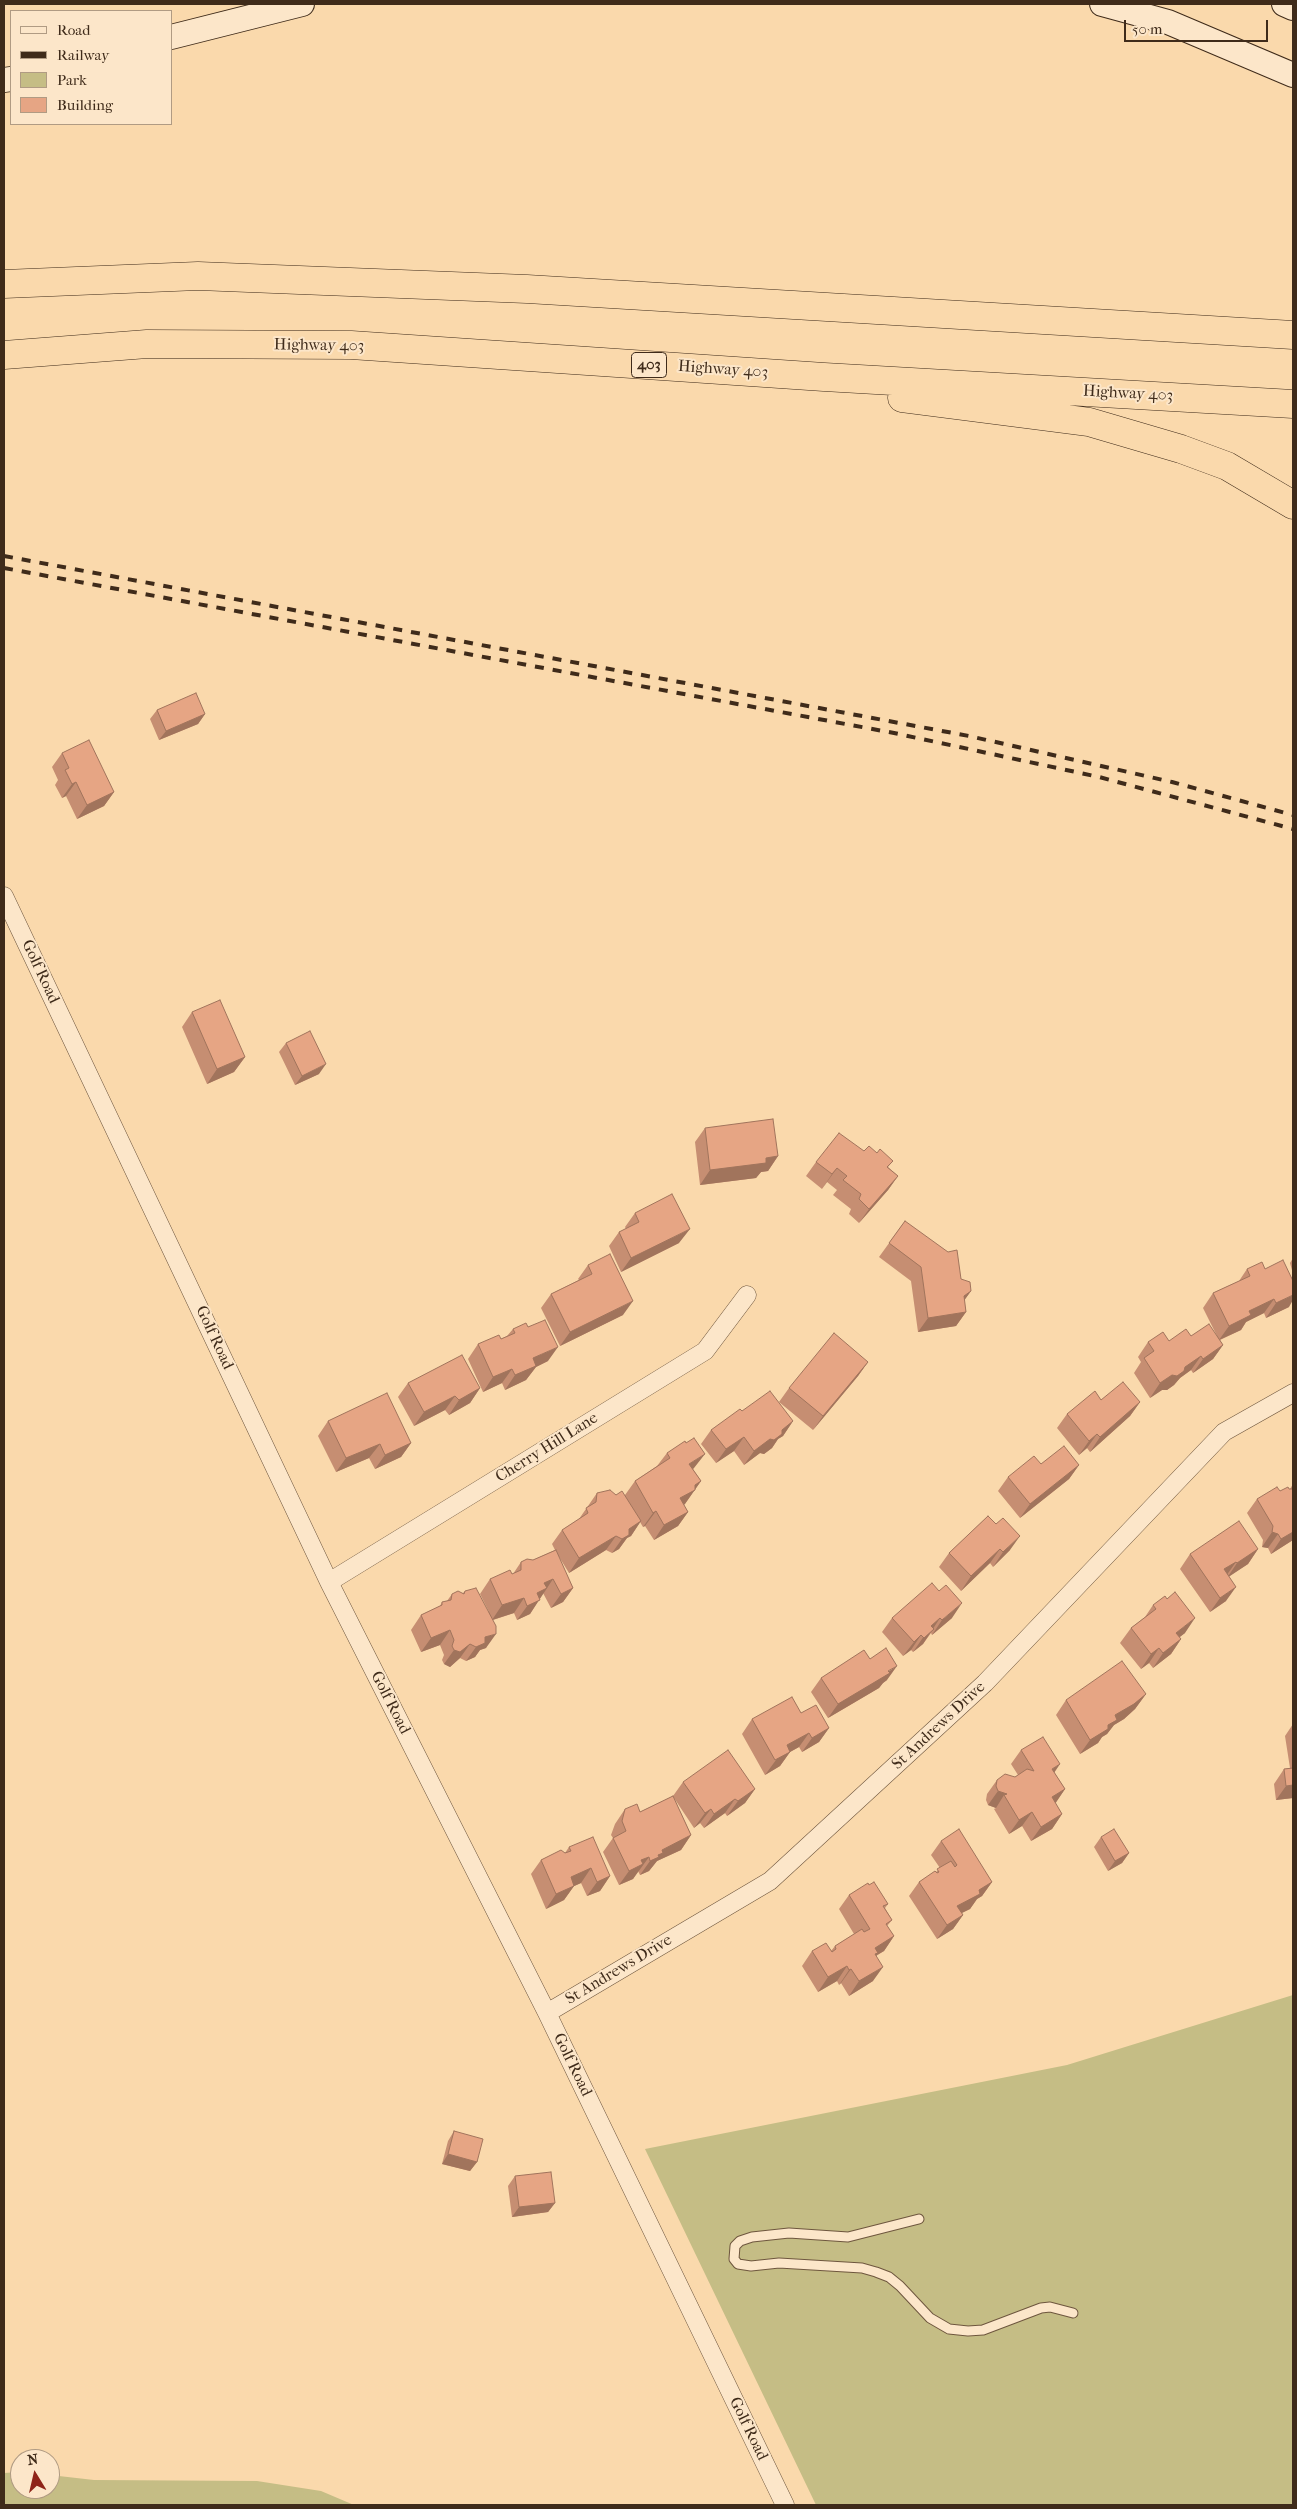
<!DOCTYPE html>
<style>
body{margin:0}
#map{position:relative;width:1297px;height:2509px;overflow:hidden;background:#fad9ac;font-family:"IM FELL French Canon",serif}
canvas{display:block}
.frame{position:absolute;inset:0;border:5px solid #3f2b1a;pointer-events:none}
.legend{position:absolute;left:10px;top:10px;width:162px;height:115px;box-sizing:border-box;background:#fce6c9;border:1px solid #b09b83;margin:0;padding:6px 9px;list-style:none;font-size:15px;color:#3f2b1a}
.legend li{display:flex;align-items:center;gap:10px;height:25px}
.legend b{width:25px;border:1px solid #b09b83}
.north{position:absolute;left:10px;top:2449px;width:50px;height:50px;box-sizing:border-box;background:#fce6c9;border:1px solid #b09b83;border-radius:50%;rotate:351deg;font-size:14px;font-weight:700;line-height:20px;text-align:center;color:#3f2b1a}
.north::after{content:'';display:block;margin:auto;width:18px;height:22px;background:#8f2418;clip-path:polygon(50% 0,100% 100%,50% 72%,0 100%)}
.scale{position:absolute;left:1124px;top:20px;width:144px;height:22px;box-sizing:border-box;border:2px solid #3f2b1a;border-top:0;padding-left:6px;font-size:15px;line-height:18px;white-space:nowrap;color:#3f2b1a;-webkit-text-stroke:4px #fce6c9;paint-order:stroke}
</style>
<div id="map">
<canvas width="1297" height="2509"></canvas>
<div class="frame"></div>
<ul class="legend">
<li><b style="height:6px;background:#fce6c9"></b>Road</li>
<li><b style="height:6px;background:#3f2b1a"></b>Railway</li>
<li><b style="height:14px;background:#c5bd85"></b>Park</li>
<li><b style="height:14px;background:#e6a584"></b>Building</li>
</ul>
<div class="north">N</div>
<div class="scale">50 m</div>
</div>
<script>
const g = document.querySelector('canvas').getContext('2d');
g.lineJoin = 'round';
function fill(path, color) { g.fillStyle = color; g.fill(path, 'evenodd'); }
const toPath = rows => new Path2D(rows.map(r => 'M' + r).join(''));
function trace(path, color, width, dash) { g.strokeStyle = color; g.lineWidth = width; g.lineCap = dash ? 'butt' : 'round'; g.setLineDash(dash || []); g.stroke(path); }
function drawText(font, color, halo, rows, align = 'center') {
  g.font = font + ' "IM FELL French Canon",serif'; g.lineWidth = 4; g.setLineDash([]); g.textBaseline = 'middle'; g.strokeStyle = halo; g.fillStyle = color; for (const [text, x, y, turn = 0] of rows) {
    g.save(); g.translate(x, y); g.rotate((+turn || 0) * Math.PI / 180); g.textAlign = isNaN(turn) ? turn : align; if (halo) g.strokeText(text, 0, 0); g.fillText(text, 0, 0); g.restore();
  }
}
fill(toPath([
 [1293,1995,1293,2505,816,2505,645,2149,1067,2065],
 [20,2472,20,2489,50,2489,50,2475,94,2480,257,2481,321,2491,354,2505,4,2505,4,2473]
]), '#c5bd85');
const service = toPath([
 [919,2219,848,2237,789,2233,752,2237,740,2241,735,2246,734,2259,738,2264,751,2266,779,2263,862,2268,876,2272,889,2277,900,2286,930,2318,949,2329,968,2331,983,2330,1041,2308,1050,2307,1073,2313]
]);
const minor = toPath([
 [4,896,329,1582,547,2013,785,2505],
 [329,1582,705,1351,747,1295],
 [547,2013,770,1881,985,1683,1224,1432,1293,1393]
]);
const secondary = toPath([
 [1102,4,1168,22,1293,75],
 [1284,4,1293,8],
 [171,37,302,4],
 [4,80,11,79]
]);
const motorway = toPath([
 [4,284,198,276,527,289,1293,335],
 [4,355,147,344,351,345,824,377,1293,404],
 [902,398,1089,422,1181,449,1227,466,1293,505]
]);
trace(service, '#6e563e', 11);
trace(minor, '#6e563e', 19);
trace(secondary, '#3f2b1a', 26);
trace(motorway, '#3f2b1a', 29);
trace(service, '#fce6c9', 9);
trace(minor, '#fce6c9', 18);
trace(secondary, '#fce6c9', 24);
trace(motorway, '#fad9ac', 28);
trace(toPath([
 [4,556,969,736,1172,782,1293,815],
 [4,568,894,733,1099,777,1293,829]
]), '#3f2b1a', 4, [9, 9]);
fill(toPath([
 [157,710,205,714,198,724,159,740,150,719],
 [62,753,114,792,104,806,77,819,66,796,62,798,55,785,58,780,52,767],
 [192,1012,245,1057,234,1072,207,1084,182,1027],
 [286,1043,319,1074,295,1085,279,1052],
 [705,1128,778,1156,768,1171,761,1172,756,1178,700,1185,695,1142],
 [864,1151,877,1153,893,1161,888,1167,898,1176,888,1190,859,1223,849,1214,851,1209,833,1195,837,1190,827,1182,822,1189,806,1176,816,1162],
 [635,1213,679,1243,621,1272,609,1246,619,1232,626,1229,625,1227],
 [905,1221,961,1279,971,1291,964,1300,966,1312,956,1326,918,1332,911,1281,879,1257],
 [1293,1258,1293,1274,1290,1263],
 [588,1265,623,1315,560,1346,541,1308,551,1294,579,1280,578,1279],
 [1247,1269,1265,1269,1289,1307,1266,1318,1264,1313,1246,1322,1241,1330,1220,1340,1223,1345,1213,1359,1193,1373,1191,1370,1180,1378,1174,1385,1167,1390,1162,1390,1150,1398,1134,1373,1141,1362,1138,1357,1148,1342,1169,1341,1191,1336,1217,1336,1203,1308,1213,1293,1239,1281],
 [513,1329,548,1361,536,1367,526,1380,505,1390,502,1383,483,1392,468,1359,478,1344,501,1339,507,1336],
 [868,1362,858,1376,813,1430,779,1402,789,1388],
 [408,1383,480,1388,470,1403,449,1415,445,1410,414,1426,398,1397],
 [1101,1400,1140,1402,1130,1416,1090,1452,1087,1448,1079,1455,1057,1428,1067,1414],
 [742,1411,793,1421,783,1436,778,1439,772,1448,764,1454,760,1453,744,1465,734,1451,716,1463,701,1444,711,1430],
 [328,1421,411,1443,401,1457,375,1469,369,1458,336,1472,318,1436],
 [667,1453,694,1468,693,1469,701,1481,684,1505,688,1512,678,1526,654,1540,645,1526,643,1527,640,1522,631,1536,627,1538,619,1549,612,1553,606,1550,569,1573,556,1552,573,1588,563,1602,551,1608,543,1593,530,1614,517,1620,514,1613,493,1620,486,1648,480,1650,475,1657,466,1661,460,1658,450,1667,444,1664,442,1660,444,1655,440,1645,421,1652,411,1630,421,1615,440,1606,442,1602,447,1601,452,1594,463,1593,465,1591,489,1612,480,1594,490,1579,512,1574,513,1574,521,1562,533,1560,555,1550,552,1544,562,1530,579,1519,597,1493,616,1495,625,1495,635,1481,657,1466],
 [1079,1465,1069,1479,1020,1518,998,1491,1008,1477],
 [1293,1484,1293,1540,1271,1554,1268,1548,1262,1547,1263,1540,1247,1513,1257,1499,1280,1491,1290,1489],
 [988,1516,1010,1550,993,1567,990,1563,961,1591,939,1567,949,1553],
 [1258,1549,1248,1564,1229,1576,1226,1601,1210,1612,1180,1569,1190,1554],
 [1153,1605,1185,1633,1179,1637,1181,1639,1171,1654,1153,1668,1149,1663,1141,1669,1120,1643,1131,1628,1145,1617],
 [892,1618,952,1618,932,1635,931,1633,923,1644,913,1652,911,1650,903,1656,882,1632],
 [870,1659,887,1680,883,1683,879,1688,828,1718,811,1692,821,1678],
 [1146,1694,1135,1709,1124,1719,1114,1725,1107,1734,1102,1737,1098,1743,1080,1754,1056,1715,1066,1700],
 [801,1713,829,1728,819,1742,802,1752,799,1747,790,1752,780,1766,765,1775,742,1734,752,1719],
 [1293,1724,1293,1798,1276,1800,1274,1784,1284,1769,1290,1768,1285,1736],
 [1021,1750,1054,1772,1065,1789,1055,1803,1062,1814,1052,1829,1031,1841,1022,1826,1009,1834,994,1809,996,1808,988,1805,986,1800,987,1794,997,1780,1015,1777,1018,1775,1011,1764],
 [683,1782,755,1789,745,1803,727,1816,725,1813,704,1828,700,1823,694,1828,674,1798,691,1835,681,1850,657,1861,649,1871,640,1875,638,1871,633,1879,619,1885,603,1852,613,1838,611,1835,615,1824,625,1809,640,1812,673,1796],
 [1101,1837,1129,1853,1122,1863,1108,1871,1094,1847],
 [941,1841,992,1882,982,1896,977,1899,970,1909,962,1913,963,1915,953,1929,937,1939,909,1896,919,1882,936,1872,940,1868,931,1855],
 [569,1847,610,1876,600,1891,587,1896,581,1883,574,1886,564,1900,546,1909,531,1874,541,1860,565,1853],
 [869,1885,888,1904,885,1908,892,1920,887,1926,894,1936,884,1951,876,1956,873,1981,849,1996,841,1983,839,1985,837,1981,818,1992,802,1966,812,1951,831,1951,835,1946,854,1934,839,1909,849,1895],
 [454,2131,477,2162,470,2171,442,2164,448,2141],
 [515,2176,555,2203,548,2212,512,2217,508,2186]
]), '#c68e72');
fill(toPath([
 [205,714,198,724,159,740,166,731],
 [76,782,66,796,62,798,72,784],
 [114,792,104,806,77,819,87,805],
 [245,1057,234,1072,207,1084,217,1069],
 [326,1064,319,1074,295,1085,302,1076],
 [778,1156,768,1171,761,1172,756,1178,700,1185,710,1170,766,1158],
 [837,1168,822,1189,832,1174],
 [898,1176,888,1190,859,1223,869,1209],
 [690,1229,679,1243,621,1272,631,1258],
 [971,1291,961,1305,964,1296],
 [1293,1295,1293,1300,1289,1307,1266,1318,1276,1303],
 [1274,1299,1264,1313,1246,1322,1241,1330,1219,1340,1229,1326,1249,1311],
 [633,1301,623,1315,560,1346,570,1332],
 [966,1312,956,1326,918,1332,928,1318],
 [1223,1345,1213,1359,1193,1373,1203,1359],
 [558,1347,548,1361,536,1367,526,1380,505,1390,515,1375,533,1358],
 [1201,1356,1191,1370,1180,1378,1174,1385,1167,1390,1162,1390,1150,1398,1160,1383],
 [868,1362,858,1376,813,1430,823,1416],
 [512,1369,502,1383,483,1392,493,1377],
 [480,1388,470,1403,449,1415,459,1400],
 [455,1396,445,1410,414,1426,424,1412],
 [1140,1402,1130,1416,1090,1452,1100,1437],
 [793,1421,783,1436,778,1439,772,1448,764,1454,760,1453,744,1465,754,1451],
 [1097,1434,1087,1448,1079,1455,1089,1441],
 [744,1437,734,1451,716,1463,726,1449],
 [411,1443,401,1457,375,1469,385,1455],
 [380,1444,369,1458,336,1472,346,1458],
 [705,1454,694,1468,679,1478,689,1464],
 [1079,1465,1069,1479,1020,1518,1030,1504],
 [701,1481,685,1504,670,1513,680,1498,695,1485],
 [656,1511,645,1526,643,1527,653,1513],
 [688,1512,678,1526,654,1540,664,1525],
 [641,1521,631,1536,627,1538,619,1549,612,1553,629,1529],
 [1272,1532,1278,1534,1268,1548,1262,1547],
 [1293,1532,1293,1540,1271,1554,1281,1539],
 [616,1536,606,1550,569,1573,579,1558],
 [1020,1536,1010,1550,993,1567,1003,1552],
 [1000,1549,990,1563,961,1591,971,1576],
 [1258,1549,1248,1564,1227,1578,1237,1563],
 [1236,1562,1226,1576,1224,1569],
 [553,1579,530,1614,517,1620,544,1583],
 [1236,1587,1226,1601,1210,1612,1220,1598],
 [573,1588,563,1602,551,1608,561,1594],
 [524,1598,514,1613,492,1620,502,1605],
 [962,1603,952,1618,932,1635,942,1620],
 [940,1618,923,1644,913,1652,931,1626],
 [1195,1618,1185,1633,1166,1648,1176,1633],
 [450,1630,440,1645,421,1652,431,1638],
 [496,1634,486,1648,480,1650,475,1657,466,1661,476,1647,485,1637],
 [921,1635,911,1650,903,1656,914,1642],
 [1181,1639,1171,1654,1153,1668,1163,1653],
 [470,1644,460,1658,450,1667,444,1664,454,1650],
 [1159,1648,1149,1663,1141,1669,1151,1654],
 [897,1666,887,1680,883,1683,879,1688,828,1718,838,1704],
 [1146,1694,1135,1709,1124,1719,1114,1725,1107,1734,1102,1737,1098,1743,1080,1754,1090,1740,1115,1715],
 [829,1728,819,1742,802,1752,812,1738],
 [809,1733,799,1747,790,1752,780,1766,765,1775,787,1745],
 [1060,1764,1050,1779,1052,1769],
 [1293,1785,1293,1798,1276,1800,1286,1786],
 [755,1789,745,1803,727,1816,738,1801],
 [1065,1789,1055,1804,1052,1797],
 [998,1791,1007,1794,1004,1795,996,1808,988,1805],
 [735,1799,725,1813,704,1828,714,1814],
 [711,1809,700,1823,694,1828,705,1813],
 [1032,1812,1022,1826,1009,1834,1019,1820],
 [1062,1814,1052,1829,1031,1841,1041,1827],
 [691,1835,681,1850,657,1861,649,1871,640,1875,650,1861,662,1850],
 [1129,1853,1122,1863,1108,1871,1115,1861],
 [649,1857,633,1879,619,1885,629,1871,641,1860],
 [591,1868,581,1883,561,1892,571,1877],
 [610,1876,600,1891,587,1896,597,1882],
 [992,1882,982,1896,977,1899,970,1909,947,1920,957,1906,979,1890],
 [574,1886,564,1900,546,1909,556,1894],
 [963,1915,953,1929,937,1939,947,1925],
 [894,1936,884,1951,877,1955,868,1967,875,1948],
 [847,1966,837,1981,818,1992,828,1977],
 [883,1967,873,1981,849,1996,859,1981],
 [851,1969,841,1983,839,1985,849,1970],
 [448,2154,477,2162,470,2171,442,2164],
 [555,2203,548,2212,512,2217,519,2207]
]), '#a1745c');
const building = toPath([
 [196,693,205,714,166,731,157,710,196,693],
 [89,740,114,792,87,805,76,782,72,784,65,770,69,768,62,753,89,740],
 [220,1000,245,1057,217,1069,192,1012,220,1000],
 [310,1031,326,1064,302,1076,286,1043,310,1031],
 [773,1119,778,1156,766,1158,766,1163,710,1170,705,1128,773,1119],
 [839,1133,864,1151,869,1146,877,1153,880,1149,893,1161,887,1167,898,1176,869,1209,859,1199,861,1194,843,1180,847,1176,837,1168,832,1174,816,1162,839,1133],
 [672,1194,690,1229,631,1258,619,1232,639,1222,635,1213,672,1194],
 [905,1221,948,1252,957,1250,961,1279,970,1282,971,1291,964,1296,966,1312,928,1318,921,1267,889,1243,905,1221],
 [610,1254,633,1301,570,1332,551,1294,592,1274,588,1265,610,1254],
 [1283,1260,1293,1281,1293,1295,1276,1303,1274,1299,1249,1311,1251,1315,1229,1326,1213,1293,1250,1276,1247,1269,1262,1262,1265,1269,1283,1260],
 [545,1320,558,1347,533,1358,536,1366,515,1375,512,1369,493,1377,478,1344,499,1335,501,1339,515,1333,513,1329,526,1323,528,1327,545,1320],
 [1209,1324,1223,1345,1203,1359,1201,1356,1185,1367,1184,1371,1177,1376,1172,1375,1160,1383,1144,1358,1154,1351,1148,1342,1163,1332,1169,1341,1186,1329,1191,1336,1209,1324],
 [834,1333,868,1362,823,1416,789,1388,834,1333],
 [462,1355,480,1388,459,1400,455,1396,424,1412,408,1383,462,1355],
 [1123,1382,1140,1402,1100,1437,1097,1434,1089,1441,1067,1414,1095,1391,1101,1400,1123,1382],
 [770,1391,793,1421,782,1430,782,1434,774,1440,770,1439,754,1451,744,1437,726,1449,711,1430,740,1409,742,1411,770,1391],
 [387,1393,411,1443,385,1455,380,1444,346,1458,328,1421,387,1393],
 [694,1438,705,1454,689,1464,701,1481,695,1485,695,1490,680,1498,688,1512,664,1525,656,1511,653,1513,635,1481,670,1458,667,1453,685,1441,686,1443,694,1438],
 [1064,1446,1079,1465,1030,1504,1008,1477,1034,1456,1041,1464,1064,1446],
 [1277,1487,1280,1491,1288,1487,1289,1489,1293,1489,1293,1532,1281,1539,1278,1534,1272,1532,1273,1526,1257,1499,1277,1487],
 [610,1490,616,1495,622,1491,641,1521,629,1529,629,1535,622,1539,616,1536,579,1558,562,1530,588,1513,586,1508,596,1502,597,1493,610,1490],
 [988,1516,996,1524,1003,1518,1020,1536,1003,1552,1000,1549,971,1576,949,1553,988,1516],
 [1239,1521,1258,1549,1237,1563,1236,1562,1224,1569,1236,1587,1220,1598,1190,1554,1239,1521],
 [556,1550,573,1588,561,1594,553,1579,544,1583,547,1588,537,1593,540,1600,527,1606,524,1598,502,1605,490,1579,510,1570,512,1574,521,1570,521,1562,527,1559,533,1560,556,1550],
 [932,1583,939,1591,946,1585,962,1603,942,1620,940,1618,931,1626,934,1629,924,1638,921,1635,914,1642,892,1618,932,1583],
 [476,1588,496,1626,496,1634,485,1637,485,1643,476,1647,470,1644,460,1652,454,1650,452,1646,454,1640,450,1630,431,1638,421,1615,442,1605,442,1602,451,1600,452,1594,458,1591,464,1594,465,1591,476,1588],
 [1175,1592,1195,1618,1176,1633,1181,1639,1163,1653,1159,1648,1151,1654,1131,1628,1156,1609,1153,1605,1165,1596,1167,1599,1175,1592],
 [886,1648,897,1666,888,1671,890,1673,838,1704,821,1678,864,1650,870,1659,886,1648],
 [1122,1661,1146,1694,1134,1704,1115,1715,1117,1720,1108,1725,1108,1729,1090,1740,1066,1700,1122,1661],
 [792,1697,801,1713,816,1705,829,1728,812,1738,809,1733,787,1745,790,1752,775,1760,752,1719,792,1697],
 [1043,1737,1060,1764,1052,1769,1065,1789,1052,1797,1062,1814,1041,1827,1032,1812,1019,1820,1004,1795,1007,1794,998,1791,996,1786,997,1780,1005,1774,1015,1777,1027,1769,1034,1771,1021,1750,1043,1737],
 [728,1750,755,1789,738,1801,735,1799,714,1814,711,1809,705,1813,683,1782,728,1750],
 [1293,1768,1293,1785,1286,1786,1284,1769,1293,1768],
 [673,1796,691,1835,662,1850,663,1853,658,1855,659,1857,650,1861,649,1857,641,1860,643,1864,629,1871,613,1838,626,1831,622,1821,625,1809,637,1804,640,1812,673,1796],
 [959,1829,992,1882,979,1890,980,1894,957,1906,963,1915,947,1925,919,1882,935,1871,937,1873,939,1872,937,1869,951,1861,955,1867,957,1865,941,1841,959,1829],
 [1114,1829,1129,1853,1115,1861,1101,1837,1114,1829],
 [593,1837,610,1876,597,1882,591,1868,571,1877,574,1886,556,1894,541,1860,561,1850,565,1853,571,1851,569,1847,593,1837],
 [874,1882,888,1904,883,1906,892,1920,886,1924,894,1936,875,1948,878,1953,875,1954,883,1967,859,1981,851,1969,849,1970,847,1966,828,1977,812,1951,826,1943,832,1952,836,1949,835,1946,862,1929,864,1932,870,1929,849,1895,868,1883,869,1885,874,1882],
 [454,2131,483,2139,477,2162,448,2154,454,2131],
 [551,2172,555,2203,519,2207,515,2176,551,2172]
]);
fill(building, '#e6a584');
trace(building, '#a1745c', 1);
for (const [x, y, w] of [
 [649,365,35]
]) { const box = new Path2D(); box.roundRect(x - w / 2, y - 12.5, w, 25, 4); g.fillStyle = '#fce6c9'; g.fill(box); trace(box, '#3f2b1a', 1); }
drawText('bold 15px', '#3f2b1a', null, [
 ["403",649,365]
]);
drawText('16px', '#3f2b1a', '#fce6c9', [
 ["Highway 403",319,346,1],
 ["Highway 403",723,370,4],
 ["Highway 403",1128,394,3],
 ["Golf Road",40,972,65],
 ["Golf Road",214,1338,65],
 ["Cherry Hill Lane",547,1448,-32],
 ["Golf Road",390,1703,63],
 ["St Andrews Drive",939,1726,-43],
 ["St Andrews Drive",619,1970,-31],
 ["Golf Road",572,2065,64],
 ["Golf Road",748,2429,64]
]);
</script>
